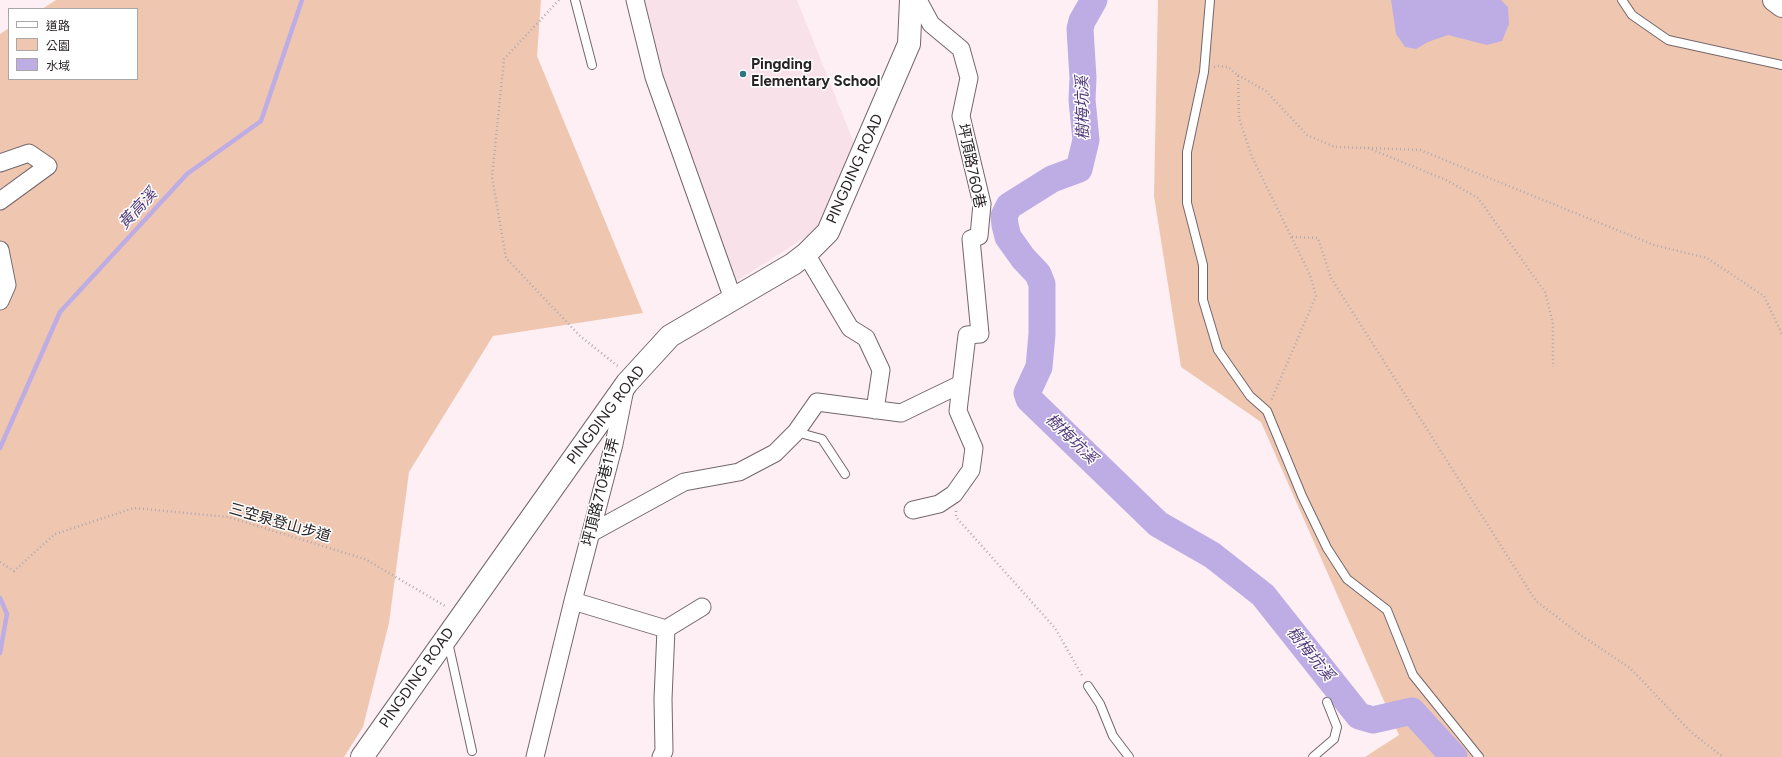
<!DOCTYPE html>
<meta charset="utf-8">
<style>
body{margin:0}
#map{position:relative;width:1782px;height:757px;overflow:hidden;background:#feeff4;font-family:Figtree,"Noto Sans TC",sans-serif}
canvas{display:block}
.legend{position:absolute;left:8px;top:8px;width:130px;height:72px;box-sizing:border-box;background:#fff;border:1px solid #a9a7a8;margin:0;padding:5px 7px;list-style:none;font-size:12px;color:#282325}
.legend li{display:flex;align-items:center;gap:8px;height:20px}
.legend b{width:20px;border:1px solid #a9a7a8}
</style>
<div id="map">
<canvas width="1782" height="757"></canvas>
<ul class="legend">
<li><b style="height:5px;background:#fff"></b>道路</li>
<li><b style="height:11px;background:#efc7b1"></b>公園</li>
<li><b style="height:11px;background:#bdade4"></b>水域</li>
</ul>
</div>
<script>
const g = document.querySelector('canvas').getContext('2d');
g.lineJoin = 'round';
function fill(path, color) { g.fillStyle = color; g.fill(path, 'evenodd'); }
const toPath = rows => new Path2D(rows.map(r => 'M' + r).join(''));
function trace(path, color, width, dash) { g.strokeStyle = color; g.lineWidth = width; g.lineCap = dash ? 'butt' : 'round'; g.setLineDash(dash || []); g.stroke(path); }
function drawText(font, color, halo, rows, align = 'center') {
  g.font = font + ' Figtree,"Noto Sans TC",sans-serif'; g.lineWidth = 3; g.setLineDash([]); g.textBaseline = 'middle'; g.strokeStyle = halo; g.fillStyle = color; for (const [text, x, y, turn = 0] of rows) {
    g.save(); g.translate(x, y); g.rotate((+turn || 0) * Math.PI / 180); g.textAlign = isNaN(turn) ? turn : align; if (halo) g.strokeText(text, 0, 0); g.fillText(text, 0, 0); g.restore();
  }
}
fill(toPath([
 [636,0,797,0,856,148,818,229,729,286]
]), '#f9e1ea');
fill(toPath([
 [56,0,541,0,537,56,643,313,493,336,409,472,389,623,363,727,344,757,0,757,0,34,9,28,9,79,137,79,137,9,42,9],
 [1158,0,1763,0,1782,16,1782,757,1365,757,1399,735,1261,422,1181,367,1154,196]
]), '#efc7b1');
fill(toPath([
 [1391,0,1501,0,1508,7,1509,24,1502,41,1487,45,1448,35,1428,42,1416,49,1405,47,1396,34]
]), '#bdade4');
trace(toPath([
 [0,448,60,312,187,174,261,121,302,0],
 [0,598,7,614,0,653]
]), '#bdade4', 4.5);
trace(toPath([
 [1094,0,1082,21,1080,29,1083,78,1082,100,1086,140,1079,169,1052,179,1009,206,1004,216,1005,225,1008,237,1023,258,1038,274,1042,284,1042,334,1039,367,1027,393,1029,399,1158,524,1212,555,1263,595,1359,716,1373,720,1412,711,1454,757]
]), '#bdade4', 27);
const lane = toPath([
 [575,0,592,65],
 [1210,0,1204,72,1187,152,1187,203,1203,265,1203,300,1218,350,1250,396,1267,411,1302,496,1327,548,1347,579,1387,610,1413,675,1479,757],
 [1622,0,1632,15,1668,40,1782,65],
 [796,432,822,439,845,474],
 [448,642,472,751],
 [1088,686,1100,704,1113,736,1129,757],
 [1313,757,1334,739,1337,727,1327,702]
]);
const street = toPath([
 [635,0,654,77,733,299],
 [0,163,29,153,48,166,0,201],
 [0,250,7,285,0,301],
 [806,254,850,328,866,338,881,370,875,410],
 [913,510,939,504,954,494,971,470,974,448,958,411,967,335,980,334,971,239,979,236,982,204,961,116,969,78,961,49,931,24,918,0],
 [591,533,684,482,739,472,775,453,796,432,817,402,901,413,961,384],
 [573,601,666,629,663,699,664,751,661,757],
 [666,629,702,607],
 [535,757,573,601,614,444,625,389]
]);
const secondary = toPath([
 [1774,0,1782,6],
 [362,757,627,383,670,336,793,264,806,254,828,232,909,44,911,0]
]);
trace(lane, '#74676c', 10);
trace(street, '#74676c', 19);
trace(secondary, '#74676c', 24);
trace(toPath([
 [559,0,504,59,492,177,506,258,580,336,619,367],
 [1214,67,1218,66,1228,67,1238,75,1239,118,1252,157,1310,275,1316,296,1271,401],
 [1238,75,1266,91,1307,135,1335,147,1368,148,1446,180,1478,198,1545,292,1553,324,1553,367],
 [1368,148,1420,150,1654,245,1707,258,1764,296,1782,334],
 [1292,237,1318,238,1331,278,1536,601,1582,636,1630,668,1691,732,1723,757],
 [956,511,956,517,1055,628,1083,677],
 [0,562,14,571,55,534,134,508,228,517,365,559,447,607]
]), '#b3a8ac', 2.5, [1, 3]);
trace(lane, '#fff', 8);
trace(street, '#fff', 17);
trace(secondary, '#fff', 22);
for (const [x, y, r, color] of [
 [743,74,4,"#2f7583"]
]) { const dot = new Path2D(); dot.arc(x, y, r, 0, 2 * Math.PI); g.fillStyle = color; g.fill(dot); trace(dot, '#fff', 1.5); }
drawText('bold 15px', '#282325', '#fff', [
 ["Pingding",751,65],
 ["Elementary School",751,82]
], 'left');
drawText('15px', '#282325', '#fff', [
 ["坪頂路760巷",971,166,78],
 ["PINGDING ROAD",855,169,-66],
 ["PINGDING ROAD",606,415,-53],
 ["坪頂路710巷11弄",601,492,-76],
 ["三空泉登山步道",280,523,16],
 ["PINGDING ROAD",417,678,-55]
]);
drawText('italic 16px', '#4f3879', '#fff', [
 ["樹梅坑溪",1083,108,-91],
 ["黃高溪",138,209,-47],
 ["樹梅坑溪",1071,439,44],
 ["樹梅坑溪",1310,654,51]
]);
</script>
